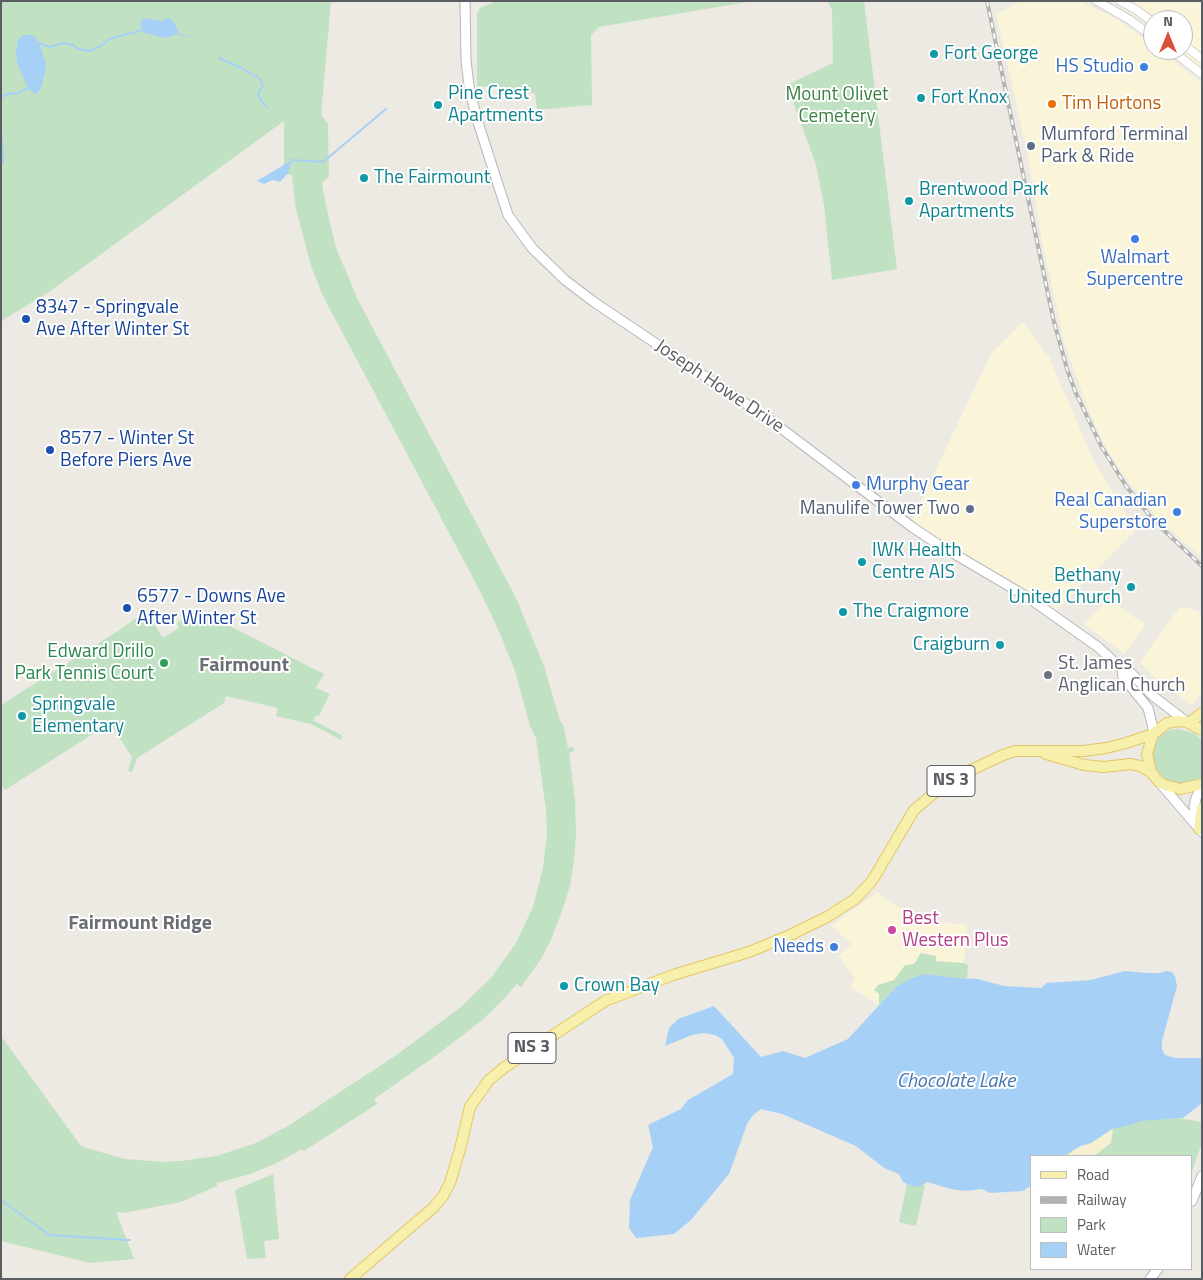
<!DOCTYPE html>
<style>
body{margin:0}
#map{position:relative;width:1203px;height:1280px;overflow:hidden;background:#eceae2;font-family:"Titillium Web",sans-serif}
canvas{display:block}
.frame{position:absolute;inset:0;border:2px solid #5a5d61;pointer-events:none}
.legend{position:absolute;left:1030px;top:1155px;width:162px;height:115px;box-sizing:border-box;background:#fff;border:1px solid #bdbec0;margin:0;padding:6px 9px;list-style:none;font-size:15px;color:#5a5d61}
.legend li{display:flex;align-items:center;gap:10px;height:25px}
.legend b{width:25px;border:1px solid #bdbec0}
.north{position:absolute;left:1143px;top:10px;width:50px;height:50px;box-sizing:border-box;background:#fff;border:1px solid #bdbec0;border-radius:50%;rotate:0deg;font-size:14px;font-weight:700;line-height:20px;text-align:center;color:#5a5d61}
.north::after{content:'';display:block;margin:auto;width:18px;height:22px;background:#d8503c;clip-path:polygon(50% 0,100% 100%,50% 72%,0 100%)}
</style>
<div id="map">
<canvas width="1203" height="1280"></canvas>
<div class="frame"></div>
<ul class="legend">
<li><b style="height:6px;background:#f7efac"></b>Road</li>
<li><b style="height:6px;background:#b2b3b3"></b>Railway</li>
<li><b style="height:14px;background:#c0e1c2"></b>Park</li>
<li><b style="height:14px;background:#a7d0f6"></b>Water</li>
</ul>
<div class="north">N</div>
</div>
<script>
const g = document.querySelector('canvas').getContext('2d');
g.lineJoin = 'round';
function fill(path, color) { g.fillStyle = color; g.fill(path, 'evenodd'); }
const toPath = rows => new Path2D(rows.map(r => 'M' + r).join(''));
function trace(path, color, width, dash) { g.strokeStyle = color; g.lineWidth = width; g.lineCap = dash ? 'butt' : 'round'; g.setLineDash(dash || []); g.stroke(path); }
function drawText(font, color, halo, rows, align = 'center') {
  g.font = font + ' "Titillium Web",sans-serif'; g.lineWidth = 4; g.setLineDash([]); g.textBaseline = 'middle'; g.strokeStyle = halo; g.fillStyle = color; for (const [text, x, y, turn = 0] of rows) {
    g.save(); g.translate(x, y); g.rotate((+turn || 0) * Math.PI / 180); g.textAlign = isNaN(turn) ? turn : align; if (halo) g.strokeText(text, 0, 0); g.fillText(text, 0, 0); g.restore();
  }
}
fill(toPath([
 [1021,1,1080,1,1117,19,1153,45,1153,50,1160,50,1202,83,1202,558,1158,519,1122,473,1106,448,1086,404,1064,342,1043,246,1027,152,996,14],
 [1110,1,1202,1,1202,71,1179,50,1183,50,1183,20,1153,20,1153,29,1139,18],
 [1023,322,1049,357,1094,461,1136,530,1053,614,911,525,934,473,991,354],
 [1108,599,1146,625,1124,654,1084,624],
 [1185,607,1202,613,1202,692,1192,705,1156,679,1140,662,1179,608],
 [877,892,888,901,913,915,927,920,967,925,964,963,967,978,957,978,895,988,879,1005,850,987,855,978,839,956,852,944,831,926]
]), '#faf4d9');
fill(toPath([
 [1,1,331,1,321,115,328,124,329,177,322,183,326,206,336,248,358,300,516,598,544,666,560,721,563,724,568,748,574,747,573,752,569,753,575,800,576,834,574,861,570,886,561,914,550,942,541,959,521,987,517,984,500,1003,481,1021,434,1057,374,1099,377,1104,304,1151,302,1149,277,1163,250,1174,217,1183,217,1186,181,1202,123,1213,116,1212,134,1259,90,1263,1,1241,1,1036,81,1146,90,1149,125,1159,162,1162,180,1161,217,1156,256,1143,288,1126,395,1056,461,1007,491,978,516,943,533,907,543,868,547,833,546,810,536,738,530,726,515,671,498,629,480,591,324,298,311,266,296,209,292,175,284,174,284,121,49,292,1,321],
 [497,1,754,1,599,27,591,35,592,105,537,110,535,94,528,91,477,86,477,14,480,8],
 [828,1,864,1,897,269,832,280,824,205,816,165,787,85,833,63,832,10],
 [198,610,324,674,316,688,330,694,319,716,316,715,314,721,343,736,341,740,311,724,276,716,278,708,226,696,224,703,137,758,132,772,128,771,132,757,110,723,5,790,1,784,1,705,121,629,146,611,163,638,179,628,177,623],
 [1178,729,1194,733,1202,740,1202,777,1193,782,1184,784,1174,783,1166,780,1154,766,1151,758,1152,749,1156,741,1162,734,1170,730],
 [921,953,936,956,936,961,964,963,968,965,967,978,957,978,895,988,879,1005,879,994,874,990,878,985,894,980,905,965,914,964],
 [1178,1118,1202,1122,1202,1143,1192,1171,1192,1156,1063,1156,1087,1144,1115,1127,1147,1119],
 [273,1174,279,1239,264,1241,266,1258,247,1259,235,1190],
 [907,1184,914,1187,925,1185,916,1226,899,1222]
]), '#c0e1c2');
fill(toPath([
 [1113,1128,1111,1143,1094,1156,1067,1156,1078,1147,1091,1143]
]), '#f6f0d3');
fill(toPath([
 [144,18,162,21,167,18,172,20,178,29,178,33,191,37,190,38,178,34,165,38,144,33,141,26,141,20],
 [23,35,30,35,35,37,40,45,45,61,46,69,41,88,36,95,28,88,18,65,16,53,18,40],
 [292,160,288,173,280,182,273,180,264,184,257,181],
 [1125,971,1147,973,1160,973,1166,971,1172,972,1175,976,1177,986,1162,1041,1162,1049,1165,1055,1175,1058,1202,1058,1202,1103,1183,1118,1140,1121,1134,1124,1112,1129,1091,1143,1081,1146,1063,1156,1032,1156,1032,1185,1023,1191,990,1193,982,1189,965,1191,951,1189,927,1182,921,1186,914,1187,903,1182,899,1174,884,1168,856,1146,782,1114,761,1109,753,1115,747,1124,729,1174,691,1220,674,1234,636,1238,629,1228,630,1200,653,1147,648,1125,681,1109,688,1100,733,1074,734,1058,722,1039,715,1035,704,1033,692,1035,665,1046,669,1028,678,1019,714,1006,761,1057,783,1051,805,1058,848,1039,895,988,910,979,925,974,957,978,978,979,1004,986,1041,988,1047,983,1091,980]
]), '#a7d0f6');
trace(toPath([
 [39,43,50,47,64,43,73,45,78,49,89,51,101,46,109,39,143,30],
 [219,58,241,68,259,78,262,82,263,87,259,91,258,96,267,108],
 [1,97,11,93,16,94,28,88],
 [1,132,3,156,3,162,1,162],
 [292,160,323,162,386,109],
 [1,1200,49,1235,130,1240]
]), '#a7d0f6', 2);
const tertiary = toPath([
 [1097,1,1130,20,1153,37],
 [1120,1,1135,9,1153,22],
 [1183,44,1202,59],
 [1171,50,1202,74]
]);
const secondary = toPath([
 [465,1,466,60,469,86,476,116,493,169,508,215,532,248,565,280,594,302,770,420,912,527,936,543,1029,598,1098,647,1122,669,1131,673,1153,696,1187,722],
 [1122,669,1123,677,1148,708,1154,732],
 [1159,782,1202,832],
 [1198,826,1194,807,1196,798,1202,786],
 [1192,1201,1202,1176],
 [1150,1279,1158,1269]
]);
const primary = toPath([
 [1189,723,1202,713],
 [1202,730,1187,722,1177,721,1167,723,1153,734,1147,754,1151,772,1159,782,1165,785,1180,789,1202,784],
 [1046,754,1084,765,1104,767,1130,764,1140,766,1151,772],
 [1199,829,1202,808],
 [350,1279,434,1207,443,1196,450,1183,460,1149,470,1107,489,1080,505,1067,605,1001,673,975,749,952,790,935,827,917,855,899,872,881,914,810,939,789,969,771,1003,755,1015,751,1084,751,1106,748,1126,743,1153,734]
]);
trace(tertiary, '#b4b7bb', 9);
trace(secondary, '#b6b8bd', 11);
trace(primary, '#e3c663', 12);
trace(tertiary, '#fff', 8);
trace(secondary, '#fff', 9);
trace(primary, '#f7efac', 10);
const rail = toPath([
 [987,1,1053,318,1067,369,1075,391,1101,446,1126,486,1154,521,1202,566]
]);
trace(rail, '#b2b3b3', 4);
trace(rail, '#fff', 2, [5.5]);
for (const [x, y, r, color] of [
 [934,54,5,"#0f9aa8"],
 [1144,67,5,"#3f7fe0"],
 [921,98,5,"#0f9aa8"],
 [1052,104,5,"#e8710a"],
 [438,105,5,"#0f9aa8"],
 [1031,146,5,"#5c6f8a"],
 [364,178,5,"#0f9aa8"],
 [909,201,5,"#0f9aa8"],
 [1135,239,5,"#3f7fe0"],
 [26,319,5,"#1a4fb4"],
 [50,450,5,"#1a4fb4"],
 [856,485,5,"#3f7fe0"],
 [970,509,5,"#5c6f8a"],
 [1177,512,5,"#3f7fe0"],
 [862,562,5,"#0f9aa8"],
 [1131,587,5,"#0f9aa8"],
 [127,608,5,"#1a4fb4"],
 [843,612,5,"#0f9aa8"],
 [1000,645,5,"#0f9aa8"],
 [164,663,5,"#2e9e5b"],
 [1048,675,5,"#6b7280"],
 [22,716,5,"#0f9aa8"],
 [892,930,5,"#d1479c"],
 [834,947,5,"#3f7fe0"],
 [564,986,5,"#0f9aa8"]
]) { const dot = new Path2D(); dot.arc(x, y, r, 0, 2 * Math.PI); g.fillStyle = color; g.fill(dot); trace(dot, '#fff', 2); }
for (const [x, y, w] of [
 [951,781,48],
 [532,1048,48]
]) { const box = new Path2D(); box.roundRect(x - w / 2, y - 15.5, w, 31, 4); g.fillStyle = '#fff'; g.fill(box); trace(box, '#5a5d61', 1); }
drawText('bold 18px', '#5a5d61', null, [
 ["NS 3",951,781],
 ["NS 3",532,1048]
]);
drawText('19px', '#0d838f', '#fff', [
 ["Fort George",944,54],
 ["Pine Crest",448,94],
 ["Apartments",448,116],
 ["Fort Knox",931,98],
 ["The Fairmount",374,178],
 ["Brentwood Park",919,190],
 ["Apartments",919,212],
 ["IWK Health",872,551],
 ["Centre AIS",872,573],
 ["Bethany",1121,576,"right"],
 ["United Church",1121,598,"right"],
 ["The Craigmore",853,612],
 ["Craigburn",990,645,"right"],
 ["Springvale",32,705],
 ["Elementary",32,727],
 ["Crown Bay",574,986]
], 'left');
drawText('19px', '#366cbe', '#fff', [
 ["HS Studio",1134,67],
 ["Walmart",1135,258,"center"],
 ["Supercentre",1135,280,"center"],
 ["Murphy Gear",866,485,"left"],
 ["Real Canadian",1167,501],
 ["Superstore",1167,523],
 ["Needs",824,947]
], 'right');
drawText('19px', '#3c7f43', '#fff', [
 ["Mount Olivet",837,95],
 ["Cemetery",837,117]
]);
drawText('19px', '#c56008', '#fff', [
 ["Tim Hortons",1062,104]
], 'left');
drawText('19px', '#4e5e75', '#fff', [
 ["Mumford Terminal",1041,135],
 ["Park & Ride",1041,157],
 ["Manulife Tower Two",960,509,"right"]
], 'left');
drawText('19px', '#164399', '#fff', [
 ["8347 - Springvale",36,308],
 ["Ave After Winter St",36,330],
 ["8577 - Winter St",60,439],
 ["Before Piers Ave",60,461],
 ["6577 - Downs Ave",137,597],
 ["After Winter St",137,619]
], 'left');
drawText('19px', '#5a5d61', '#fff', [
 ["Joseph Howe Drive",719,387,34]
]);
drawText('19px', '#27864d', '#fff', [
 ["Edward Drillo",154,652],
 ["Park Tennis Court",154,674]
], 'right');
drawText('19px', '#5b616d', '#fff', [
 ["St. James",1058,664],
 ["Anglican Church",1058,686]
], 'left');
drawText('19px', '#b23c85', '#fff', [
 ["Best",902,919],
 ["Western Plus",902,941]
], 'left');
drawText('bold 20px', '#6b6f73', '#fff', [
 ["Fairmount",244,666],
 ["Fairmount Ridge",140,924]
]);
drawText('italic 20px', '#4a76af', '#fff', [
 ["Chocolate Lake",956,1082]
]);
</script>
